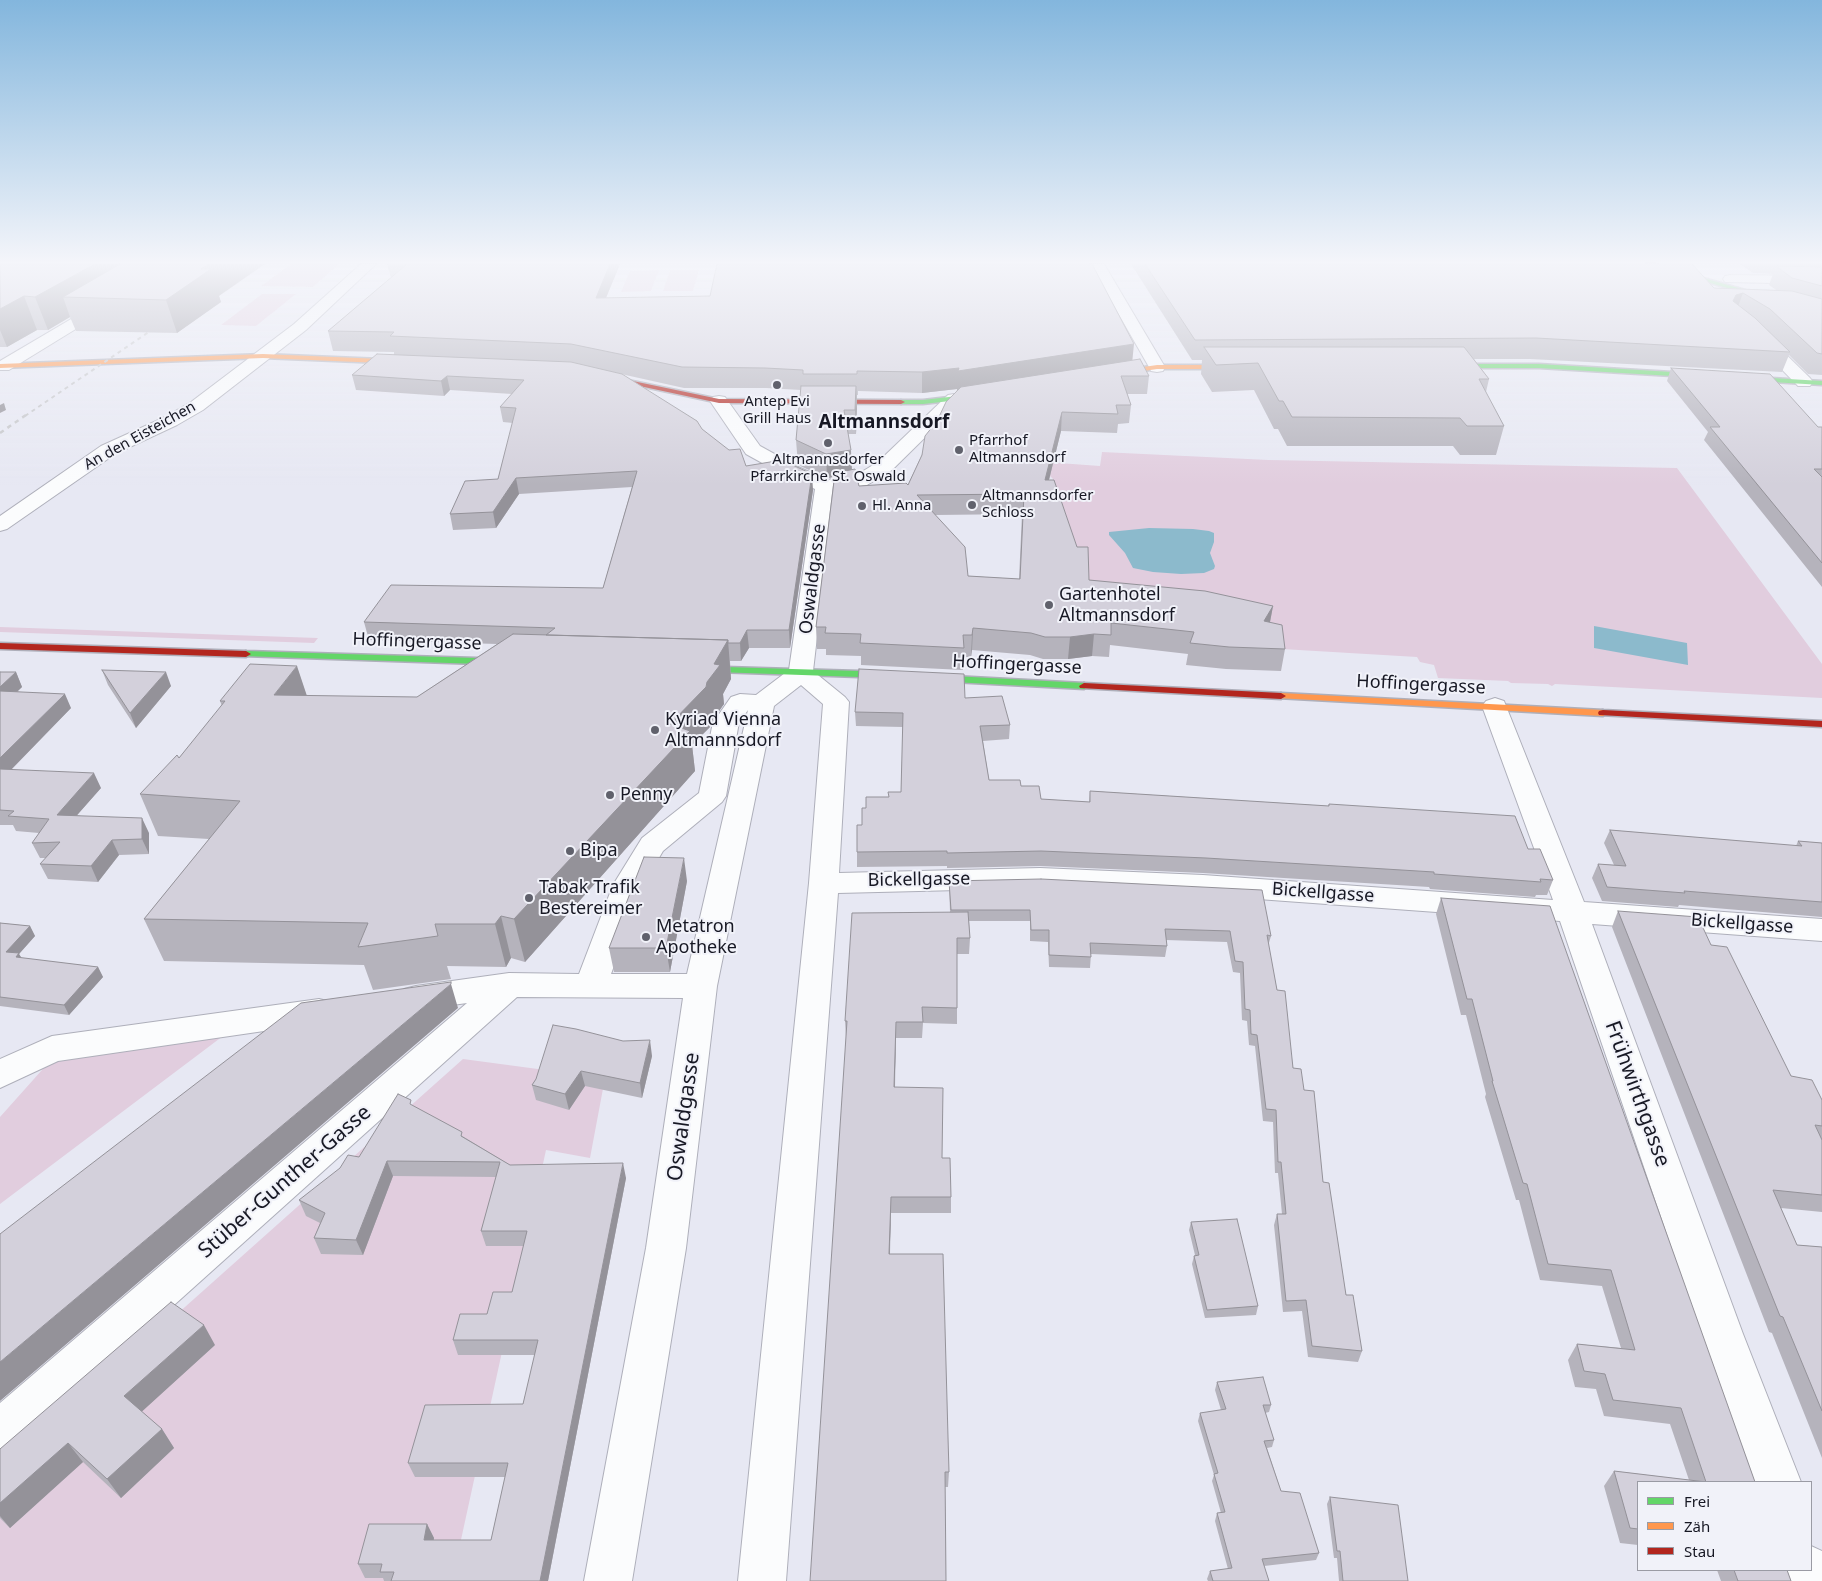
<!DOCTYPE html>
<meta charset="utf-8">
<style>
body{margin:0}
#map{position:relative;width:1822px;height:1581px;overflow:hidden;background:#e7e8f3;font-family:"Noto Sans",sans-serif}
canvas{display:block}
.legend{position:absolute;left:1637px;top:1481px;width:175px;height:90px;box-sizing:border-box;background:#f1f2f9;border:1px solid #9a9ba4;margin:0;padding:6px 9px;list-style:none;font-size:15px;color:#171824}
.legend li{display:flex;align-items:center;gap:10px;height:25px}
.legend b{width:25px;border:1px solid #9a9ba4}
</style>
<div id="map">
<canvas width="1822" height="1581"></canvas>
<ul class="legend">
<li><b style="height:6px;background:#63d668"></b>Frei</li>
<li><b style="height:6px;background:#ff974d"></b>Zäh</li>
<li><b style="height:6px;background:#b3261e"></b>Stau</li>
</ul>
</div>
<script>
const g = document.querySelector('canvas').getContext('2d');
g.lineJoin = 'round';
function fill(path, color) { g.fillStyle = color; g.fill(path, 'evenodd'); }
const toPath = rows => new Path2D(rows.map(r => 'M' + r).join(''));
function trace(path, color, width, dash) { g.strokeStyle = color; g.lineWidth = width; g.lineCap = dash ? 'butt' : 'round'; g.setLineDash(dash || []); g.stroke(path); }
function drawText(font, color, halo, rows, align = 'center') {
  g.font = font + ' "Noto Sans",sans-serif'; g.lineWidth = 4; g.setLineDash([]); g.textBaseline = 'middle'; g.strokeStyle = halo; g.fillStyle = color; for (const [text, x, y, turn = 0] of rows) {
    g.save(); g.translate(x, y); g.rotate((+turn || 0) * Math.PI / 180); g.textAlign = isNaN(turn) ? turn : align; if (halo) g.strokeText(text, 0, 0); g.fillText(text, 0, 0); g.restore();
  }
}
fill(toPath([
 [291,264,339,264,313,287,261,286],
 [659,270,651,291,621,292,630,271],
 [670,270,699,270,693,291,663,291],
 [262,294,296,294,256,326,221,325],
 [1102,452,1269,460,1677,468,1822,664,1822,698,1555,684,1552,686,1548,684,1511,683,1508,681,1438,678,1434,665,1420,662,1417,657,1282,649,1090,600,1088,568,1083,567,1053,479,1049,475,1045,462,1100,466],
 [0,627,318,638,314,643,0,632],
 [223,1036,0,1204,0,1117,50,1061],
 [463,1059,605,1078,590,1158,546,1150,452,1581,0,1581,0,1472]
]), '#e1cdde');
fill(toPath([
 [1149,528,1193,529,1209,531,1214,533,1214,542,1210,553,1215,566,1214,569,1204,573,1181,574,1153,572,1133,568,1125,553,1109,535,1109,532],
 [1594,626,1687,643,1688,665,1594,648]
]), '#8cbacc');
const street = toPath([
 [361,264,376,264,306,330,203,410,177,425,115,454,7,529,0,531,0,516,101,446,165,417,191,402,294,324,361,264],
 [1090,264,1104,264,1165,367,1163,371,1157,372,1151,371,1149,367,1090,264],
 [1730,275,1822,276,1822,284,1725,282,1723,279,1725,276,1730,275],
 [105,300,110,302,113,305,110,308,9,370,0,370,0,361,100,302,105,300],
 [1759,332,1765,334,1810,378,1813,382,1810,386,1798,386,1753,340,1751,337,1753,334,1759,332],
 [954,394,960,395,963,399,960,403,892,470,867,485,834,491,813,671,845,697,849,702,839,873,1040,868,1203,875,1553,900,1482,706,1486,701,1495,698,1504,701,1584,902,1822,919,1822,941,1592,924,1743,1334,1801,1482,1755,1482,1701,1334,1560,921,1203,895,1040,888,838,893,786,1581,738,1581,809,883,823,704,801,685,774,706,717,986,686,1248,632,1581,584,1581,646,1248,683,998,517,997,16,1447,0,1454,0,1403,467,1003,416,1010,404,1007,400,998,404,989,416,986,509,973,579,974,613,885,642,838,699,793,713,722,717,717,731,697,740,694,756,695,789,670,815,489,784,475,746,454,710,401,713,397,719,396,725,397,760,446,798,467,827,480,855,476,878,462,948,395,954,394],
 [748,710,687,974,611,974,643,885,663,851,722,802,726,796,739,722,748,710],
 [319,999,331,1002,336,1011,331,1020,319,1023,58,1061,0,1088,0,1059,52,1036,319,999],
 [1811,1546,1822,1551,1822,1581,1791,1581,1787,1570,1811,1570,1811,1546]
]);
const fast = toPath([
 [1646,264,1655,264,1822,312,1822,316,1646,264],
 [1539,364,1822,381,1822,385,1539,368,1442,368,1439,366,1442,364,1539,364],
 [983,393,986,393,986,397,923,404,901,404,897,402,901,400,923,400,983,393],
 [246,651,509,659,514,662,509,665,243,656,241,654,243,652,246,651],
 [692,666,859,671,1084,683,1089,686,1084,689,859,677,688,671,687,669,688,667,692,666]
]);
const slow = toPath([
 [263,354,405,360,408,362,405,364,263,358,0,368,0,364,263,354],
 [1157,365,1239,365,1242,367,1239,369,1157,369,1110,376,1107,374,1110,372,1157,365],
 [1281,693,1603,710,1608,713,1603,716,1277,698,1276,696,1281,693]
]);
const jam = toPath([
 [604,375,719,399,901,400,905,402,901,404,719,403,602,378,602,376,604,375],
 [0,643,246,651,251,654,246,657,0,649,0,643],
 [1084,683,1281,693,1286,696,1281,699,1080,688,1079,686,1084,683],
 [1603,710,1822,721,1822,727,1599,715,1598,713,1599,711,1603,710]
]);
trace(street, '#aeafba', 2);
trace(fast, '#aeafba', 3);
trace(slow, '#aeafba', 3);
trace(jam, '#aeafba', 3);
fill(street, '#fbfcfd');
fill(fast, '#63d668');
fill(slow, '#ff974d');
fill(jam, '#b3261e');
trace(toPath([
 [25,416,159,325]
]), '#c4c5c8', 2, [4, 4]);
trace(toPath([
 [0,433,26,415]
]), '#c4c5c8', 2.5, [4.5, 4.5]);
fill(toPath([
 [0,264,219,296,221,302,177,333,76,331,70,317,48,330,37,330,7,347,0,347],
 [387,264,620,264,606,298,1132,360,1149,376,1147,394,1127,394,1131,405,1129,423,1118,424,1117,433,1061,431,1049,480,1089,580,1273,606,1270,622,1285,649,1281,671,1226,669,1186,665,1188,654,1110,645,1109,657,1092,656,1068,659,1043,659,1030,655,972,650,971,657,963,657,963,670,861,665,861,656,826,655,826,649,817,649,816,627,834,477,827,478,798,465,796,440,801,390,766,388,684,388,603,370,702,429,746,466,813,490,790,648,749,648,741,661,730,661,731,679,723,694,724,704,712,721,710,727,692,745,695,771,525,962,511,958,506,967,447,966,451,979,373,990,364,965,164,961,144,919,209,839,158,836,140,794,179,758,222,706,220,701,307,696,417,697,497,644,369,640,364,622,603,588,632,487,519,494,496,528,453,530,450,514,498,479,513,423,503,422,500,407,512,394,450,390,444,396,356,390,352,375,394,355,394,352,333,351,328,331,391,278],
 [957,389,957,390,937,421,908,485,859,486,852,470,848,434,856,434,857,395,858,395,858,391,922,393],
 [1022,514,1019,579,968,576,935,515],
 [1131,264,1692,264,1714,288,1776,290,1769,285,1773,274,1753,273,1740,264,1822,264,1822,375,1808,374,1789,355,1782,372,1530,359,1474,359,1489,379,1486,392,1504,426,1496,455,1460,455,1453,446,1287,446,1278,429,1274,429,1254,390,1212,392,1201,374,1202,360,1192,360],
 [1671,368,1818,427,1822,427,1822,587,1704,440,1708,432,1667,381],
 [102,670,171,686,136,728,108,685],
 [0,672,16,672,22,687,17,691,71,708,11,770,101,788,77,815,149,833,149,854,119,855,98,882,48,879,40,864,46,858,40,858,32,843,39,833,16,831,13,825,0,825],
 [965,698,1010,725,1009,739,983,741,989,780,1021,786,1041,799,1089,802,1090,791,1328,806,1329,804,1528,849,1553,880,1547,895,1536,895,1535,897,1430,889,1429,887,1203,873,1040,866,947,868,947,866,857,867,857,852,866,808,901,792,903,727,856,726,855,712],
 [1610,830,1796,846,1798,841,1822,843,1822,917,1679,905,1678,907,1602,901,1592,878,1598,864,1614,865,1604,843],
 [687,881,670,972,614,972,609,948],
 [949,881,1271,936,1268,946,1293,1068,1304,1090,1346,1295,1362,1351,1358,1362,1308,1357,1302,1311,1283,1312,1274,1225,1277,1214,1282,1214,1278,1173,1275,1173,1273,1122,1263,1121,1255,1046,1249,1045,1247,1021,1242,1020,1240,973,1233,972,1227,942,1166,940,1167,946,1165,957,1091,954,1090,968,1049,967,1048,942,1030,941,1030,921,969,921,970,938,969,954,957,954,957,1024,923,1023,922,1038,896,1038,895,1087,942,1158,951,1197,951,1213,891,1213,890,1254,949,1472,948,1487,945,1487,946,1581,846,1037,845,1021,950,912],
 [1441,898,1755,1482,1638,1482,1638,1545,1620,1543,1604,1486,1614,1471,1689,1480,1670,1424,1604,1416,1596,1389,1575,1387,1568,1360,1577,1344,1621,1348,1602,1286,1540,1280,1519,1200,1516,1200,1485,1097,1486,1094,1466,1015,1461,1015,1436,914],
 [1618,911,1711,945,1822,1126,1822,1212,1781,1208,1797,1245,1822,1247,1822,1458,1772,1333,1769,1332,1612,927],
 [0,923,30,926,35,936,19,954,21,958,98,967,103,977,69,1015,0,1006],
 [652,1056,642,1098,585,1086,569,1110,536,1100,532,1085,536,1079],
 [413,1106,510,1165,626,1178,548,1581,384,1581,383,1578,365,1578,358,1564,427,1524,434,1538,434,1540,491,1540,505,1477,415,1477,408,1463,523,1404,535,1355,458,1355,453,1340,487,1314,512,1292,524,1246,486,1246,481,1231,496,1177,393,1176,363,1255,321,1254,314,1238,320,1223,306,1216,299,1200,359,1157],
 [1191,1222,1258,1306,1256,1315,1205,1318,1192,1264,1194,1256,1195,1255,1189,1230],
 [215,1345,141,1412,162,1429,174,1448,121,1498,83,1462,10,1528,0,1518,0,1449],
 [1217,1382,1271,1405,1269,1412,1265,1413,1274,1440,1272,1447,1267,1448,1281,1491,1319,1553,1316,1560,1264,1566,1269,1581,1208,1581,1207,1579,1210,1571,1228,1569,1215,1521,1217,1513,1221,1513,1212,1481,1214,1475,1198,1421,1200,1413,1221,1410,1215,1390],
 [1330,1497,1408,1581,1339,1581,1337,1558,1334,1558,1327,1504],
 [1717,1570,1787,1570,1791,1581,1721,1581]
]), '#b5b3bc');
fill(toPath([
 [95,264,148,264,63,297,70,317,48,330,35,297],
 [209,264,265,264,219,296,221,302,177,333,166,300,201,269],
 [610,264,620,264,598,317,596,298],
 [1743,293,1736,312,1733,301,1736,295],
 [24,296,37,330,7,347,0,330,0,309],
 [1134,344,1132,364,957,392,957,389,922,393,922,372],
 [447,376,450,390,444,396,441,381],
 [856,386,857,409,856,434,855,410],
 [4,403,6,410,0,413,0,405],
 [1062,412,1061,431,1044,500,1045,480],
 [851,450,852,475,827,478,826,454],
 [812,474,813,490,790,648,789,630],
 [516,478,519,494,496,528,493,512],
 [1273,606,1269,627,1264,621],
 [973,628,972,650,971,657,972,635],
 [747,630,749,648,741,661,740,643],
 [1094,634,1092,656,1068,659,1070,637],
 [728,640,731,679,723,694,724,704,712,721,710,727,692,745,695,771,525,962,514,919,670,724,707,682,714,664],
 [297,666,310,705,274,695],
 [16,672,22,687,4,705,0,698,0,687],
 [166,672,171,686,136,728,130,713],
 [65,694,71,708,0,781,0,758],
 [94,773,101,788,64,830,57,815],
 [142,818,149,833,149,854,142,839],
 [112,840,119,855,98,882,91,866],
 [684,858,687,881,670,972,666,948],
 [501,916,511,958,506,967,495,924],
 [30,926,35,936,19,954,25,963,6,952],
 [98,967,103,977,69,1015,64,1005],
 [451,984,458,1008,0,1401,0,1362],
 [896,1022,896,1038,894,1103,894,1087],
 [650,1040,652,1056,642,1098,640,1083],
 [581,1071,585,1086,569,1110,565,1094],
 [387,1161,393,1176,363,1255,356,1240],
 [623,1163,626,1178,548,1581,540,1581],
 [891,1197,891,1213,889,1270,889,1254],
 [204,1325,215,1345,137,1416,124,1396],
 [162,1429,174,1448,121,1498,107,1479],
 [68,1443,83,1462,10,1528,0,1516,0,1503],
 [427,1524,434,1538,430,1554,424,1540]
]), '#949299');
const building = toPath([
 [0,264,95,264,35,297,24,296,0,309,0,264],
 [120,264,209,264,201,269,211,269,166,300,63,297,120,264],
 [407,264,610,264,596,298,710,296,717,264,1092,264,1134,344,958,371,959,368,922,372,857,371,857,374,803,374,803,370,765,368,682,367,571,344,390,336,394,332,328,331,407,264],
 [1145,264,1692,264,1714,288,1792,291,1822,299,1822,354,1817,353,1770,309,1743,293,1736,295,1733,301,1755,318,1790,352,1536,338,1195,340,1145,264],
 [1776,266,1822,267,1822,286,1792,278,1776,266],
 [1204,347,1464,347,1489,379,1479,379,1504,426,1467,426,1460,418,1292,417,1283,401,1279,401,1258,363,1216,365,1204,347],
 [377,354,571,362,622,374,697,421,702,429,729,450,740,449,746,466,782,460,812,474,789,630,747,630,740,643,728,643,728,640,546,635,555,628,364,622,391,585,603,588,637,471,516,478,493,512,450,514,465,481,498,479,516,408,500,407,524,380,447,376,441,381,352,375,377,354],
 [1140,359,1149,376,1121,376,1131,405,1116,405,1118,414,1062,412,1045,480,1054,480,1077,547,1088,547,1089,580,1205,591,1273,606,1264,621,1282,625,1285,649,1229,647,1190,643,1194,632,1111,623,1111,635,1094,634,1070,637,1045,637,1031,633,973,628,972,635,963,635,964,648,860,643,861,634,825,633,826,627,816,627,835,473,855,469,859,486,906,483,908,485,922,455,925,436,937,421,946,402,961,387,1140,359],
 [1024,494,1020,579,968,576,965,547,917,495,1024,494],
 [1671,368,1770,374,1818,427,1822,427,1822,469,1814,469,1822,477,1822,563,1710,427,1720,427,1671,368],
 [801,386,856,386,855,410,844,410,851,450,826,454,796,440,801,386],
 [513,634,728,640,714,664,720,665,707,682,706,687,670,724,690,731,514,919,501,916,495,924,435,924,438,936,358,947,368,923,144,919,240,801,140,794,177,755,179,758,225,701,220,701,250,664,297,666,274,695,417,697,513,634],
 [859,669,964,674,965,698,1002,696,1010,725,980,726,989,780,1020,780,1021,786,1039,786,1041,799,1090,802,1090,791,1329,806,1329,804,1515,816,1528,849,1540,849,1553,880,1540,879,1541,882,1434,874,1434,872,1206,858,1041,851,947,853,947,851,857,852,857,825,862,825,862,808,866,808,866,797,889,797,888,792,901,792,903,713,855,712,859,669],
 [102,670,166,672,130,713,102,670],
 [0,672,16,672,0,687,0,672],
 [0,691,65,694,0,758,0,691],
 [0,769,94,773,57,815,142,818,142,839,112,840,91,866,40,864,60,842,32,843,49,819,8,816,14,811,0,810,0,769],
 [1610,830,1802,846,1798,841,1822,843,1822,902,1684,891,1685,893,1607,887,1598,864,1626,866,1610,830],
 [644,857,684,858,666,948,609,948,644,857],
 [1041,879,1262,890,1271,936,1267,935,1277,990,1285,991,1293,1068,1301,1069,1304,1090,1314,1091,1323,1182,1329,1183,1346,1295,1353,1295,1362,1351,1312,1346,1306,1300,1286,1301,1277,1214,1286,1214,1281,1162,1278,1162,1276,1110,1266,1109,1257,1035,1251,1034,1250,1010,1245,1009,1243,962,1235,961,1230,931,1165,929,1167,946,1090,943,1091,957,1049,955,1049,930,1031,930,1030,910,951,910,949,881,1041,879],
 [1441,898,1550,906,1755,1482,1638,1482,1638,1529,1630,1528,1614,1471,1706,1482,1681,1408,1613,1400,1605,1374,1584,1371,1577,1344,1635,1350,1611,1270,1548,1264,1527,1184,1523,1183,1492,1081,1493,1081,1472,999,1467,999,1441,898],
 [1618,911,1698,917,1711,945,1727,947,1791,1076,1812,1080,1822,1100,1822,1126,1815,1125,1822,1140,1822,1195,1773,1190,1797,1245,1822,1247,1822,1411,1783,1317,1780,1316,1618,911],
 [968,912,970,938,957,938,957,1008,922,1007,923,1022,896,1022,894,1087,943,1088,942,1158,950,1158,951,1197,891,1197,889,1254,943,1254,948,1437,949,1472,945,1472,946,1581,810,1581,847,1021,845,1021,852,913,968,912],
 [0,923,30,926,6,952,19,953,16,957,98,967,64,1005,0,997,0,923],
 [451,982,451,984,0,1362,0,1234,301,1003,451,982],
 [553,1025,576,1029,623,1041,650,1040,640,1083,581,1071,565,1094,532,1085,536,1079,553,1025],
 [398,1094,411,1100,410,1104,462,1132,461,1136,510,1165,623,1163,540,1581,391,1581,394,1572,380,1572,382,1564,358,1564,369,1524,427,1524,424,1540,491,1540,508,1463,408,1463,425,1405,523,1404,538,1340,453,1340,460,1314,487,1314,493,1292,512,1292,527,1231,481,1231,500,1162,387,1161,356,1240,314,1238,325,1213,299,1200,340,1168,348,1155,359,1157,398,1094],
 [1237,1219,1258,1306,1207,1310,1194,1256,1199,1255,1191,1222,1237,1219],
 [171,1302,204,1325,124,1396,162,1429,107,1479,68,1443,0,1503,0,1449,171,1302],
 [1263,1377,1271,1405,1263,1405,1274,1440,1264,1441,1281,1491,1300,1493,1319,1553,1262,1559,1269,1581,1213,1581,1210,1571,1232,1568,1217,1513,1225,1512,1214,1474,1218,1473,1200,1413,1226,1409,1217,1382,1263,1377],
 [1330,1497,1398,1505,1408,1581,1343,1581,1340,1551,1337,1551,1330,1497],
 [1734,1570,1787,1570,1791,1581,1738,1581,1734,1570]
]);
fill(building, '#d3d0db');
trace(building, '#949299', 1);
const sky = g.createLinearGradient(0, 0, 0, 485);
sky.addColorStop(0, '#83b6dd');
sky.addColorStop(0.54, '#f4f5fa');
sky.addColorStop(1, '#f4f5fa00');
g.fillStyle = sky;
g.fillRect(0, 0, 1822, 485);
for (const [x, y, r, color] of [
 [777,385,5,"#60616c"],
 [828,443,5,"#60616c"],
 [959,450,5,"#60616c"],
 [972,505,5,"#60616c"],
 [862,506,5,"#60616c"],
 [1049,605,5,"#60616c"],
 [655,730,5,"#60616c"],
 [610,795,5,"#60616c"],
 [570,851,5,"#60616c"],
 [529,898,5,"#60616c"],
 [646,937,5,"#60616c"]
]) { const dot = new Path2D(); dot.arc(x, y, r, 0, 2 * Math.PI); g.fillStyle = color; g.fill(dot); trace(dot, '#f1f2f9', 2); }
drawText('15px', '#171824', '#f1f2f9', [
 ["Antep Evi",777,402,"center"],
 ["Grill Haus",777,419,"center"],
 ["Pfarrhof",969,441],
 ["Altmannsdorf",969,458],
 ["Altmannsdorfer",828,460,"center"],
 ["Pfarrkirche St. Oswald",828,477,"center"],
 ["Altmannsdorfer",982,496],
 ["Schloss",982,513],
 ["Hl. Anna",872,506]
], 'left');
drawText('15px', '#171824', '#f1f2f9', [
 ["An den Eisteichen",140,436,-29]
]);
drawText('18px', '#171824', '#f1f2f9', [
 ["Oswaldgasse",813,579,-83],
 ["Hoffingergasse",417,642,2],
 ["Hoffingergasse",1017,665,3],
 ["Hoffingergasse",1421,685,3],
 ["Bickellgasse",919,880,-1],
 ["Bickellgasse",1323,893,4],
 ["Bickellgasse",1742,924,4]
]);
drawText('18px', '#171824', '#f1f2f9', [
 ["Gartenhotel",1059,595],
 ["Altmannsdorf",1059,616],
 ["Kyriad Vienna",665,720],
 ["Altmannsdorf",665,741],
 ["Penny",620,795],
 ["Bipa",580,851],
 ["Tabak Trafik",539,888],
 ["Bestereimer",539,909],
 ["Metatron",656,927],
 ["Apotheke",656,948]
], 'left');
drawText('bold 19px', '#171824', '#f1f2f9', [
 ["Altmannsdorf",884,423]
]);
drawText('21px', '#171824', '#f1f2f9', [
 ["Frühwirthgasse",1637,1094,70],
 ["Oswaldgasse",684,1117,-82],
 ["Stüber-Gunther-Gasse",285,1182,-41]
]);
</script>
